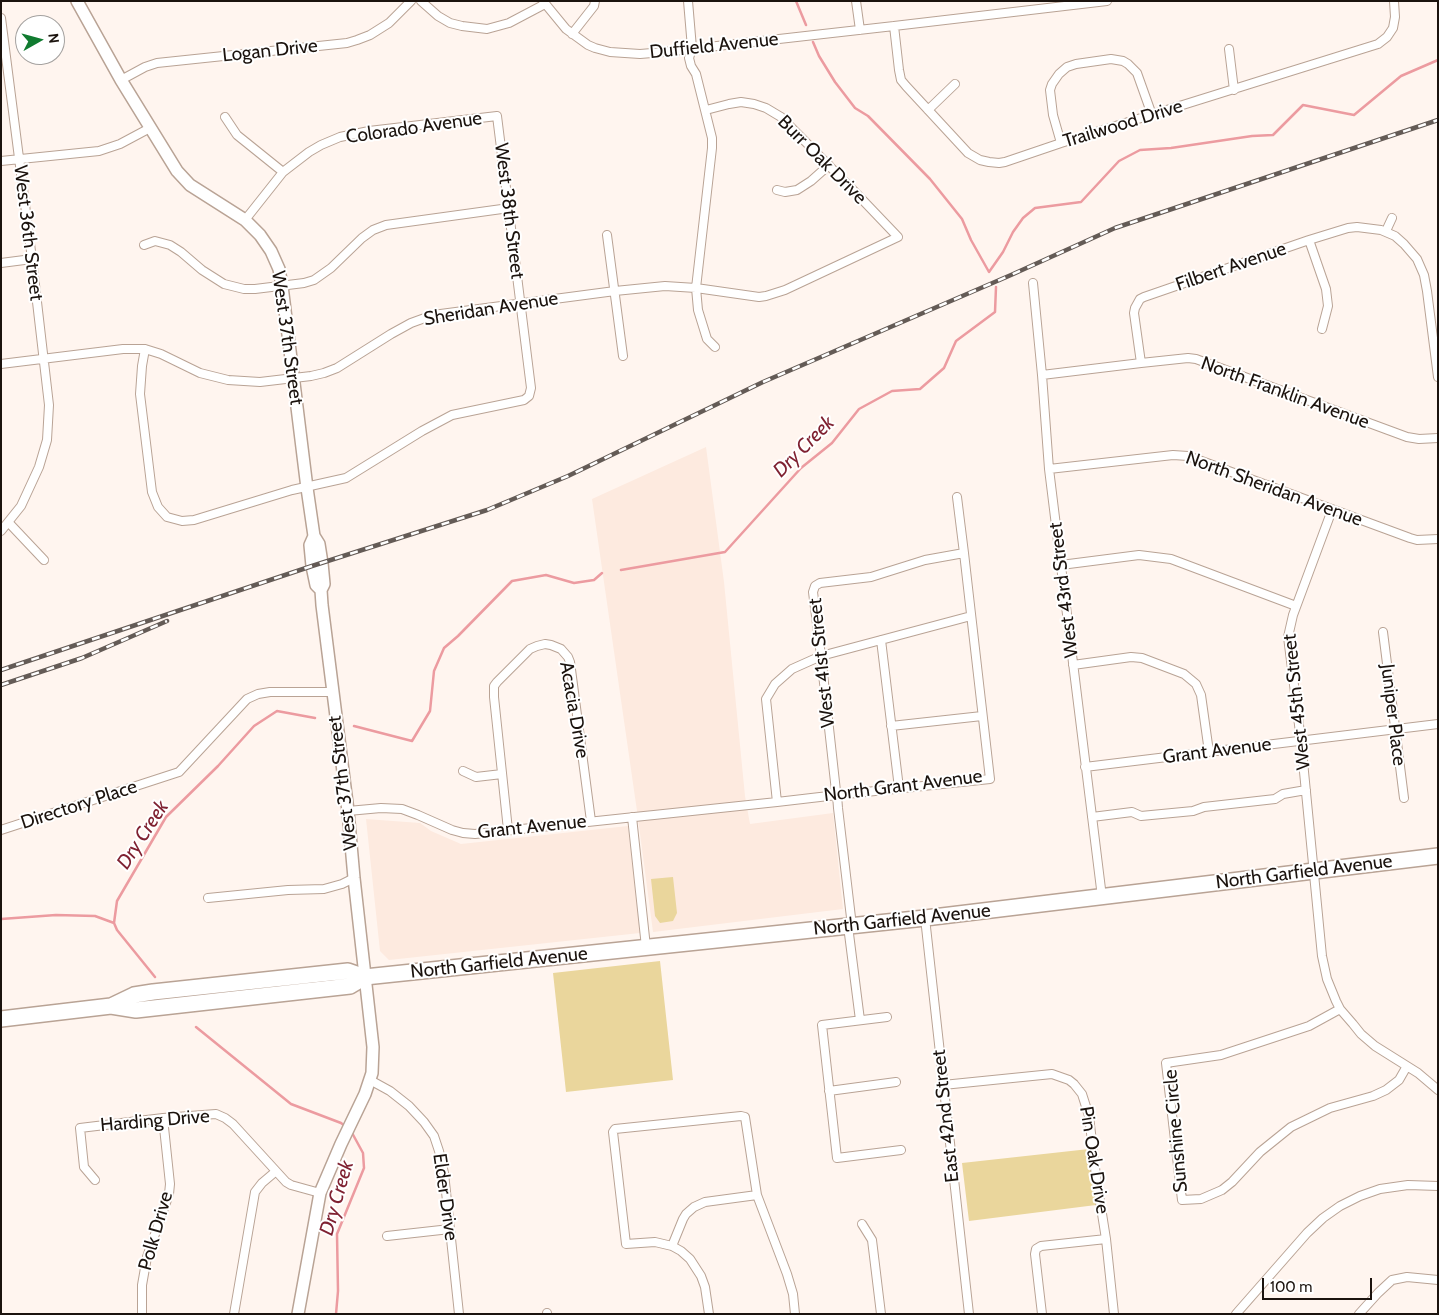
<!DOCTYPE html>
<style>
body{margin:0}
#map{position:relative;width:1439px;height:1315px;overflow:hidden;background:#fff5ef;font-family:Cabin,sans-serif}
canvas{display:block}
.frame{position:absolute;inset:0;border:2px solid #1b130e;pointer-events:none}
.north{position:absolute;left:15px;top:15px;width:50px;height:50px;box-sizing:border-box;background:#fff;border:1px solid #a4a19f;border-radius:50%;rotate:83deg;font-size:14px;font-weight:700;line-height:20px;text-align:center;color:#1b130e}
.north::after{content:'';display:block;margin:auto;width:18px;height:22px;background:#107b30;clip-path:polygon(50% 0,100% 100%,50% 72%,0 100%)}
.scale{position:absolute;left:1262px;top:1278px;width:110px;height:22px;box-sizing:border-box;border:2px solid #1b130e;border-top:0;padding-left:6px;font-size:15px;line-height:18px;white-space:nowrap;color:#1b130e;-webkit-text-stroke:4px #fff;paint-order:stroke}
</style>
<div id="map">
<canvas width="1439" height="1315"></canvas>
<div class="frame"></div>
<div class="north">N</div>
<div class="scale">100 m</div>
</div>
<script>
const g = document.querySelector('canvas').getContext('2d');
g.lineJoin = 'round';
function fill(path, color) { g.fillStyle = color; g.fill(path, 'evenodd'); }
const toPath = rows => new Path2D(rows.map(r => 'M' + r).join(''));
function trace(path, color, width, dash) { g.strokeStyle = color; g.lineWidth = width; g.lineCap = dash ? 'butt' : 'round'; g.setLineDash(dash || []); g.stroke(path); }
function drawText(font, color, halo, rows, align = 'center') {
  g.font = font + ' Cabin,sans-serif'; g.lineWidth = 4; g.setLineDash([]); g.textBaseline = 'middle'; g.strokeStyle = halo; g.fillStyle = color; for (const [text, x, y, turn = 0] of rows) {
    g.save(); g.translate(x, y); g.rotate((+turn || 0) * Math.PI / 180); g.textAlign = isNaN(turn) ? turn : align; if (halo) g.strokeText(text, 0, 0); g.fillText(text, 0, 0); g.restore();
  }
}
fill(toPath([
 [706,447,724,582,745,796,750,824,833,813,843,909,653,932,637,811,592,499],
 [366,819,420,823,431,831,461,844,628,826,640,933,389,960,380,951]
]), '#fdeadf');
fill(toPath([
 [673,877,677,913,673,921,660,923,655,916,651,879],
 [660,961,673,1080,566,1092,553,973],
 [1089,1149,1096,1205,969,1221,962,1163]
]), '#ead69c');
trace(toPath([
 [796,1,806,25],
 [813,42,819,56,835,82,855,108,868,116,930,179,962,219,971,240,989,272,1003,252,1013,232,1023,218,1035,208,1081,202,1119,161,1140,150,1171,148,1252,136,1273,135,1303,105,1354,115,1401,76,1438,60],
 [621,570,725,552,801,468,832,443,859,409,892,391,920,389,944,368,956,341,995,312,996,287],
 [354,726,412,741,430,711,434,671,444,648,458,636,512,581,546,575,574,583,594,580,602,573],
 [1,919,56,915,95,916,114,923],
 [155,977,117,930,114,923,117,901,166,817,218,766,254,726,277,711,315,718],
 [196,1027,291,1104,341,1123,345,1126],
 [336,1314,338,1291,337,1234,364,1168,363,1153,351,1131]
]), '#ec9ba0', 2.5);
const street = toPath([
 [421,1,438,16,450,23,462,26,487,29,509,23,545,4],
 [543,1,566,29,588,45,595,48,610,52,640,54,664,52,894,26,1107,1],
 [688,1,692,48,689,58,691,66,696,74,712,138,712,148,696,288,698,310,707,339,715,347],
 [856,1,860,30],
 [1,18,32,259,49,405,47,440,39,467,21,506,1,531],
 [894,26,899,70,901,80,906,86,968,153,980,160,989,162,999,163,1005,162,1061,143,1378,44,1387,37,1393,28,1395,17,1394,1],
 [572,34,594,6,595,1],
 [1229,49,1234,90],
 [121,80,145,67,157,63,347,43,357,40,370,35,389,23,411,1],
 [928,110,955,84],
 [225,117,237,135,283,172],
 [1061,143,1053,115,1050,90,1052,84,1059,74,1067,67,1076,64,1111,59,1123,61,1128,64,1137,73,1152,115],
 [1,161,99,151,120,144,150,128],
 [777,190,785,192,797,190,811,181,829,165],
 [1386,231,1392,218],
 [607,235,623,356],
 [1309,240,1326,289,1328,306,1322,329],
 [144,245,155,241,170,245,181,252,202,270,224,284,244,289,255,289,304,283,314,280,331,268,362,238,373,230,386,225,509,208],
 [1,263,32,259],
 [1033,283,1042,375,1049,469,1102,897],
 [145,349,142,366,140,394,152,492,158,507,167,517,182,521,194,520,292,490,346,478,422,431,452,415,524,400,529,396,531,388,497,116,369,131,340,137,321,145,309,152,283,172,245,220],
 [1141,363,1134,313,1135,308,1140,299,1144,297,1309,240,1348,228,1357,227,1381,230,1395,236,1404,244,1417,259,1424,275,1427,291,1438,377],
 [1,364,123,349,145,349,161,354,200,373,228,380,260,382,311,376,324,373,337,368,391,334,411,323,433,315,615,291,665,286,696,288,759,297,766,296,785,290,898,237,854,191,781,117,766,108,754,104,741,102,729,104,706,110],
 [1042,375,1141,363,1188,358,1196,359,1407,437,1419,439,1438,438],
 [1049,469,1173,455,1188,456,1410,538,1417,540,1438,539],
 [957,497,964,553],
 [1332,510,1293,615,1288,637,1301,741,1322,956,1327,979,1336,1001,1340,1009,1353,1024,1361,1034,1375,1046,1418,1073,1438,1090],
 [9,523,44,560],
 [1061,565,1139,555,1171,559,1296,606],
 [1383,632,1404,798],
 [881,640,899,788],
 [1073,665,1131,657,1142,658,1184,674,1196,684,1201,695,1209,752],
 [891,726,982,716],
 [1085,767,1438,724],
 [463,771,476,777,502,774],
 [777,802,766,699,775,684,792,669,821,656,971,616],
 [348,811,381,808,402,809,418,815,452,830,463,833,475,834,644,816,654,815,777,802,837,795,990,779,964,553,925,560,871,577,820,583,815,586,813,592,821,656,836,791,837,795,838,808,852,926],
 [632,817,646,947],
 [1092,817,1132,812,1141,816,1193,811,1204,807,1275,799,1283,794,1306,790],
 [1,830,179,772,247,699,258,694,270,692,332,692],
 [508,830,494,697,494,686,497,682,530,649,537,646,545,644,551,645,561,649,568,657,570,662,591,821],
 [208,898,288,890,324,889,342,884,354,878],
 [925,918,969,1314],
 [848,926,860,1020],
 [1340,1009,1309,1026,1221,1055,1166,1063,1182,1200,1201,1199,1222,1190,1232,1182,1260,1152,1291,1127,1330,1108,1373,1096,1386,1090,1399,1080,1407,1066],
 [887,1017,822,1025,837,1158,901,1150],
 [370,1080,390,1091,409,1106,424,1122,434,1136,439,1151,444,1173,459,1314],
 [943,1085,1052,1074,1069,1080,1074,1084,1082,1094,1089,1116,1096,1176,1106,1239,1114,1314],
 [829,1091,896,1082],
 [95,1180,84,1167,80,1128,163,1118,216,1114,225,1118,233,1124,286,1182,291,1185,320,1193],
 [862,1224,872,1240,881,1314],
 [387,1236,450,1229],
 [672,1246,683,1219,686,1214,694,1207,705,1202,757,1195],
 [547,1313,547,1314],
 [142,1314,142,1285,147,1257,169,1194,170,1184,163,1118],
 [234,1314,255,1192,262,1183,275,1172],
 [709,1314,705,1287,701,1276,690,1259,681,1251,672,1246,655,1242,626,1244,613,1132,615,1129,741,1116,745,1117,757,1195,787,1274,793,1294,795,1314],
 [1042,1314,1035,1254,1036,1249,1041,1246,1106,1239],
 [1236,1314,1307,1233,1323,1218,1340,1206,1360,1196,1380,1189,1408,1185,1438,1186],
 [1359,1314,1378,1293,1392,1280,1407,1277,1438,1280]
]);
const secondary = toPath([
 [77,1,121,80,177,171,190,185,245,220,260,235,271,251,279,269,282,286,307,488,314,536,319,544,322,563,324,584,321,590,322,605,348,811,354,878,373,1047,372,1073,365,1094,341,1144,320,1193,298,1314],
 [314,536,310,545,312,566,316,585,321,590]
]);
const highway = toPath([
 [111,1006,134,995,153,992,348,971,365,977,925,918,1438,856],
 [1,1019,111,1006,136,1010,350,986,365,977]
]);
trace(street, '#b9a395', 10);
trace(secondary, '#b9a395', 14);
trace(highway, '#b9a395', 18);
trace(street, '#fff', 8);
trace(secondary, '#fff', 11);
trace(highway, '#fff', 15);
const rail = toPath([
 [1,670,312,566,487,510,568,476,763,382,1011,275,1115,228,1438,120],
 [1,685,82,658,167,621]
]);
trace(rail, '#645b56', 4.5);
trace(rail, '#fff', 2.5, [8]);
drawText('19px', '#1b130e', '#fff', [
 ["Duffield Avenue",714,46,-6],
 ["Logan Drive",270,51,-6],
 ["Trailwood Drive",1123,124,-17],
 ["Colorado Avenue",414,128,-8],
 ["Burr Oak Drive",822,160,45],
 ["West 38th Street",509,211,83],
 ["West 36th Street",28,233,83],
 ["Filbert Avenue",1231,267,-19],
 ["Sheridan Avenue",491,309,-9],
 ["West 37th Street",287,338,82],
 ["North Franklin Avenue",1285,393,20],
 ["North Sheridan Avenue",1274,489,20],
 ["West 43rd Street",1064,590,-97],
 ["West 41st Street",822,663,-96],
 ["West 45th Street",1297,702,-96],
 ["Acacia Drive",574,710,80],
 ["Juniper Place",1393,715,83],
 ["Grant Avenue",1217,751,-7],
 ["West 37th Street",343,783,-97],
 ["North Grant Avenue",903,786,-7],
 ["Directory Place",79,805,-18],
 ["Grant Avenue",532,827,-6],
 ["North Garfield Avenue",1304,872,-7],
 ["North Garfield Avenue",902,920,-6],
 ["North Garfield Avenue",499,963,-6],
 ["East 42nd Street",946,1116,-96],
 ["Harding Drive",155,1121,-5],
 ["Sunshine Circle",1176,1131,-95],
 ["Pin Oak Drive",1094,1160,81],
 ["Elder Drive",445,1197,82],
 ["Polk Drive",156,1231,-74]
]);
drawText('italic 20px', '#7f2131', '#fff', [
 ["Dry Creek",804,447,-45],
 ["Dry Creek",143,835,-57],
 ["Dry Creek",337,1198,-74]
]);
</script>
